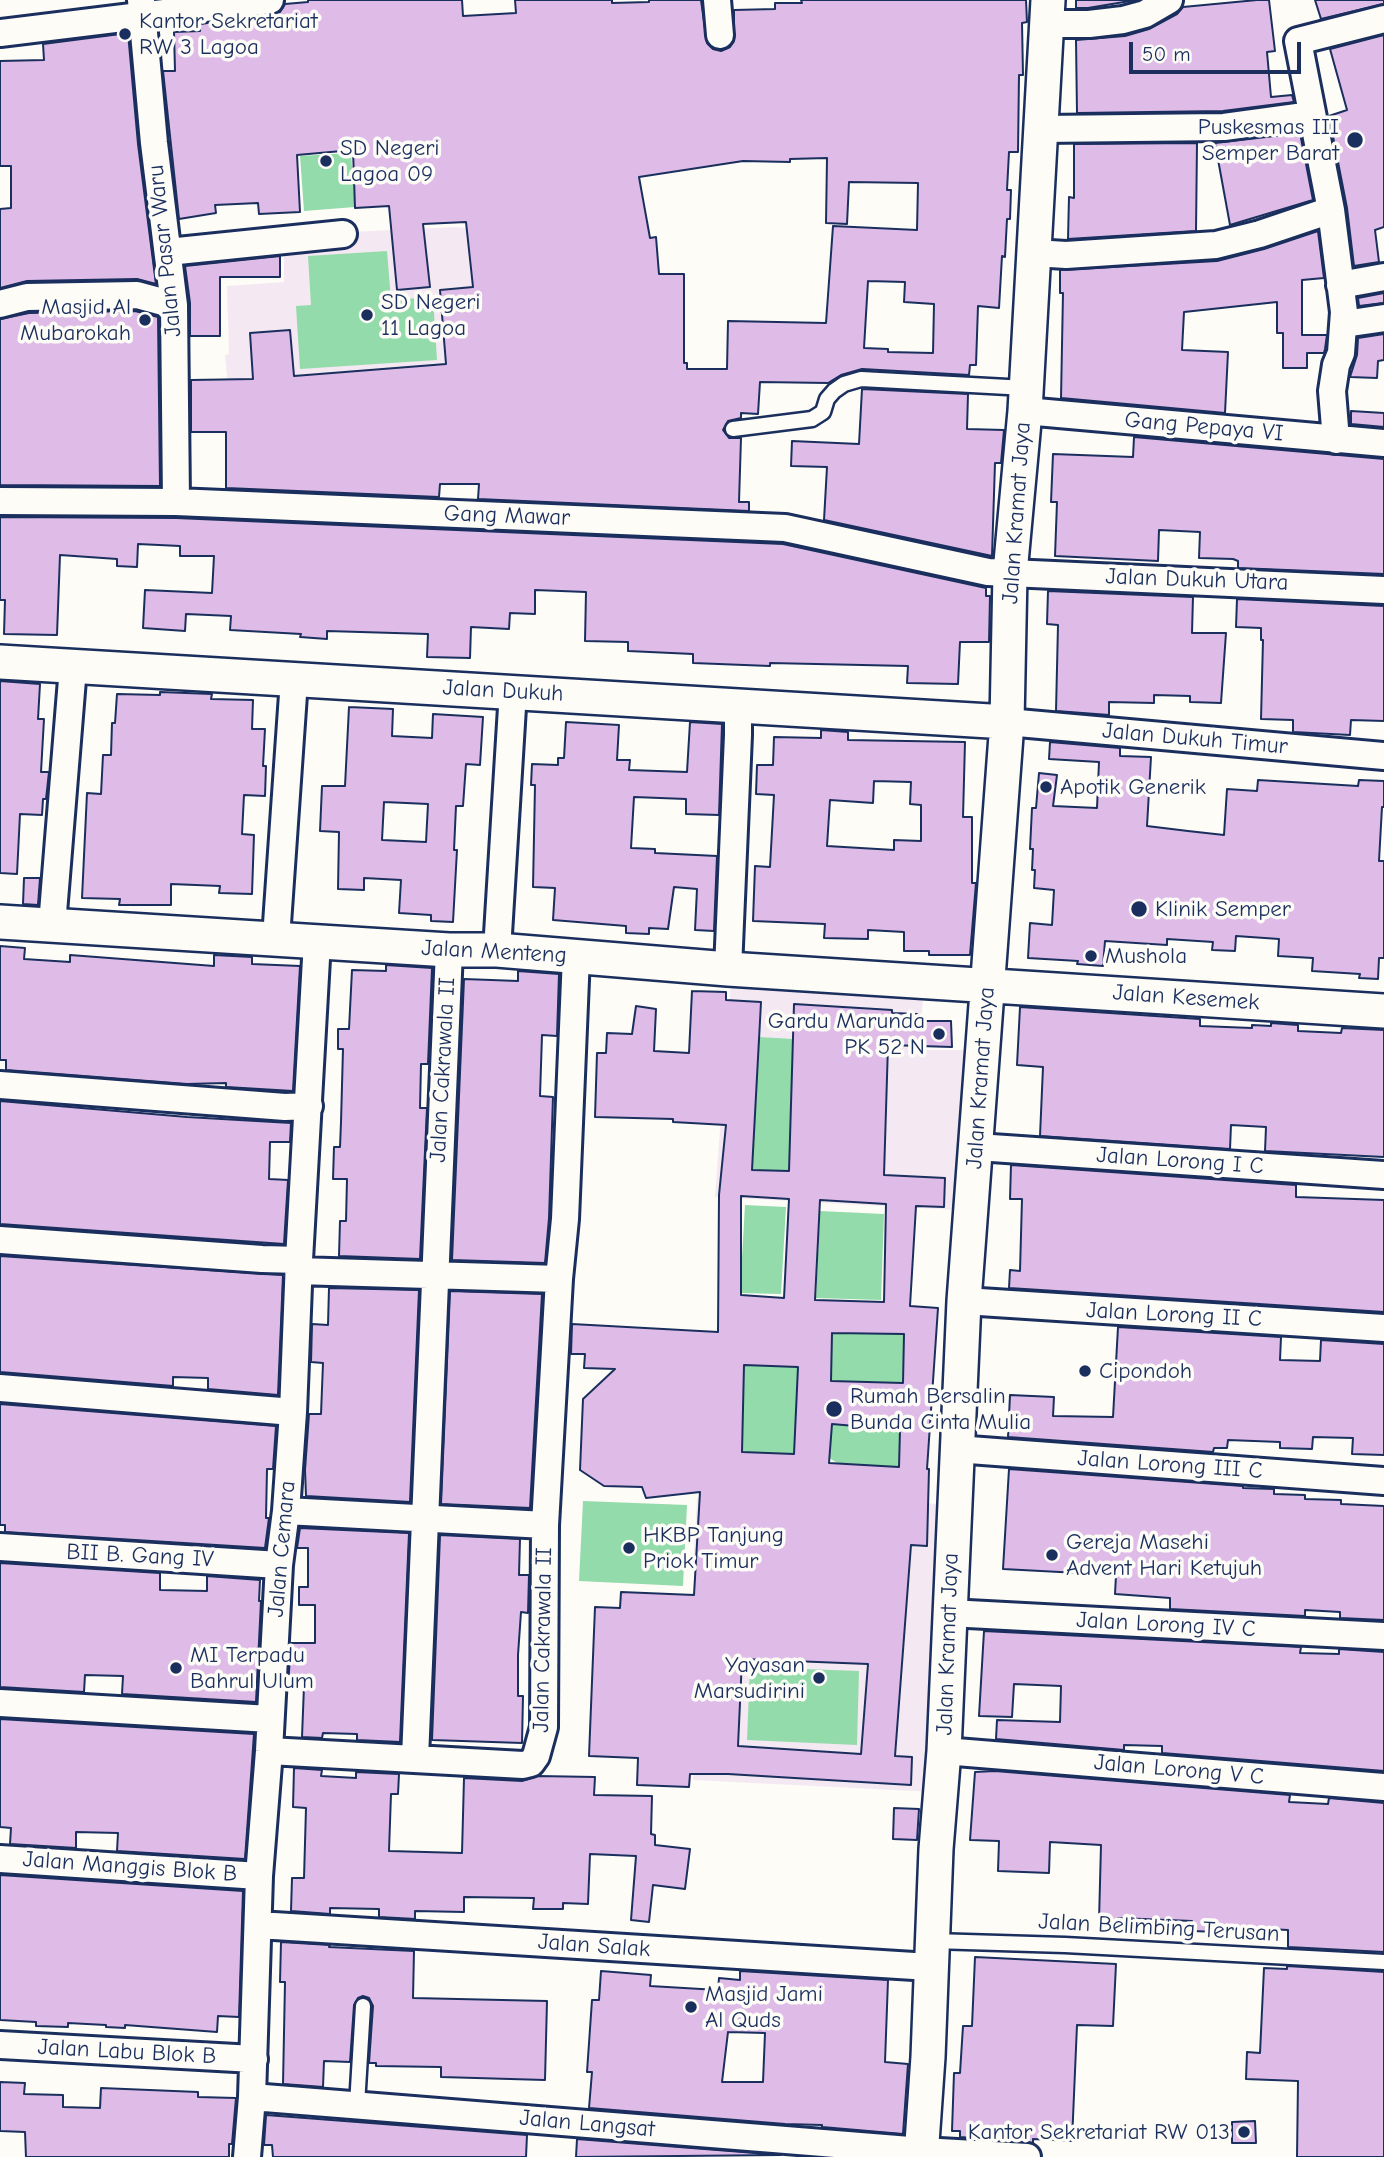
<!DOCTYPE html>
<style>
body{margin:0}
#map{position:relative;width:1384px;height:2157px;overflow:hidden;background:#fdfcf7;font-family:"Comic Neue",sans-serif}
canvas{display:block}
.scale{position:absolute;left:1129px;top:42px;width:172px;height:32px;box-sizing:border-box;border:4px solid #1b2f5e;border-top:0;padding-left:9px;font-size:21px;line-height:24px;white-space:nowrap;color:#1b2f5e;-webkit-text-stroke:5px #fdfcf7;paint-order:stroke}
</style>
<div id="map">
<canvas width="1384" height="2157"></canvas>
<div class="scale">50 m</div>
</div>
<script>
const g = document.querySelector('canvas').getContext('2d');
g.lineJoin = 'round';
function fill(path, color) { g.fillStyle = color; g.fill(path, 'evenodd'); }
const toPath = rows => new Path2D(rows.map(r => 'M' + r).join(''));
function trace(path, color, width, dash) { g.strokeStyle = color; g.lineWidth = width; g.lineCap = dash ? 'butt' : 'round'; g.setLineDash(dash || []); g.stroke(path); }
function drawText(font, color, halo, rows, align = 'center') {
  g.font = font + ' "Comic Neue",sans-serif'; g.lineWidth = 7; g.setLineDash([]); g.textBaseline = 'middle'; g.strokeStyle = halo; g.fillStyle = color; for (const [text, x, y, turn = 0] of rows) {
    g.save(); g.translate(x, y); g.rotate((+turn || 0) * Math.PI / 180); g.textAlign = isNaN(turn) ? turn : align; if (halo) g.strokeText(text, 0, 0); g.fillText(text, 0, 0); g.restore();
  }
}
fill(toPath([
 [457,227,503,232,522,369,232,429,225,355,229,354,227,286,284,282,284,235],
 [731,983,923,994,920,1050,966,1050,957,1210,715,1197],
 [697,1498,840,1503,841,1502,949,1504,934,1792,693,1780,701,1575,693,1570]
]), '#f4e9f2');
fill(toPath([
 [351,153,355,207,304,211,300,156],
 [387,251,391,300,433,297,437,360,300,369,296,306,311,305,308,256],
 [759,1037,793,1039,789,1171,752,1170],
 [745,1205,786,1207,781,1294,740,1293],
 [820,1211,884,1214,881,1300,816,1298],
 [745,1331,766,1366,798,1367,832,1424,885,1428,901,1415,899,1467,839,1464,826,1456,742,1452],
 [812,1332,904,1334,902,1398,886,1382,831,1381,832,1343],
 [583,1501,687,1505,683,1586,579,1581],
 [750,1667,859,1671,857,1745,747,1740]
]), '#93dbaa');
const building = toPath([
 [308,0,462,0,463,16,516,13,515,0,612,0,612,3,649,2,649,0,701,0,707,43,713,49,721,51,730,47,734,41,734,10,775,9,775,3,802,3,801,0,1026,0,1027,22,1022,23,1023,75,1019,75,1018,152,1009,152,1007,190,1011,190,1010,219,1007,219,1005,257,1002,256,999,308,978,306,976,365,970,365,969,375,862,369,841,375,828,383,760,382,758,414,741,413,741,418,728,421,723,430,729,438,741,438,739,502,749,502,749,511,478,499,479,484,440,484,439,497,226,488,226,432,191,432,191,380,253,379,250,333,290,330,294,376,446,364,440,290,473,287,466,222,423,224,430,287,397,290,389,206,355,208,353,150,297,155,300,212,259,214,258,203,215,205,216,213,179,219,163,71,175,71,174,32,200,31,199,24,273,15,280,12,285,4,308,2,308,0],
 [827,158,826,223,847,224,849,182,918,183,917,230,833,226,826,323,728,321,727,369,687,369,687,363,684,363,684,274,659,274,656,237,650,238,639,177,743,161,790,162,790,159,827,158],
 [868,281,905,282,904,302,934,304,933,353,888,352,888,349,864,348,868,281],
 [1076,0,1136,0,1088,8,1076,8,1076,0],
 [1257,0,1269,0,1275,51,1267,52,1271,97,1292,95,1294,102,1223,111,1077,113,1076,40,1125,36,1149,29,1177,14,1183,7,1257,0],
 [1315,0,1384,0,1384,4,1321,19,1315,0],
 [128,33,138,144,156,284,137,279,27,281,0,288,0,209,11,208,11,166,0,166,0,61,44,60,43,44,128,33],
 [1384,35,1384,227,1375,230,1379,262,1354,266,1347,208,1329,116,1347,110,1330,49,1384,35],
 [1300,133,1313,200,1230,225,1215,143,1300,133],
 [1197,143,1196,231,1068,239,1069,197,1074,198,1074,144,1197,143],
 [1318,231,1324,278,1302,280,1302,335,1327,335,1325,349,1324,353,1307,353,1307,368,1283,368,1283,333,1277,333,1277,302,1184,312,1182,350,1228,352,1225,413,1061,398,1063,293,1060,293,1060,270,1217,261,1264,249,1318,231],
 [280,256,280,277,220,277,220,336,190,336,190,303,185,266,280,256],
 [1384,293,1384,303,1359,306,1358,298,1384,293],
 [135,311,158,317,160,486,0,485,0,319,29,313,135,311],
 [1384,334,1384,360,1378,361,1377,378,1350,377,1357,355,1358,338,1384,334],
 [862,389,968,394,967,429,1004,430,1001,463,995,463,992,556,824,520,827,467,791,466,792,441,859,444,862,389],
 [1351,411,1384,413,1384,427,1351,424,1351,411],
 [1134,437,1384,459,1384,574,1238,568,1238,561,1233,559,1199,558,1200,532,1159,530,1158,561,1055,556,1057,502,1051,502,1053,454,1133,457,1134,437],
 [0,517,176,518,783,544,986,588,986,596,990,596,989,642,960,642,958,684,907,683,908,666,770,663,770,666,693,663,693,654,628,651,628,642,585,641,586,592,535,590,535,614,510,613,509,629,471,627,470,658,427,657,428,634,327,631,327,639,300,637,301,634,230,630,231,616,186,614,185,631,143,628,145,590,212,593,214,556,180,556,180,546,138,544,137,567,117,566,117,559,60,555,57,635,4,634,5,600,0,600,0,517],
 [1048,591,1193,597,1192,633,1226,633,1221,703,1190,702,1190,696,1154,695,1154,703,1109,702,1109,715,1056,711,1058,625,1047,624,1048,591],
 [1237,599,1384,606,1384,721,1351,720,1350,735,1293,732,1293,720,1261,719,1263,640,1261,640,1261,628,1236,627,1237,599],
 [0,681,40,684,38,719,44,719,41,772,49,772,46,799,43,799,42,815,20,814,17,874,0,873,0,681],
 [160,692,212,694,211,699,253,700,252,729,265,729,263,766,266,766,265,796,244,795,242,834,254,835,252,894,219,893,220,886,171,884,171,905,119,905,120,899,82,898,87,793,101,794,103,755,111,755,112,723,115,723,117,694,160,695,160,692],
 [349,707,393,709,392,736,432,738,433,714,483,717,480,765,466,764,463,806,456,806,454,850,457,850,453,922,431,921,431,915,399,913,401,880,364,878,364,890,338,889,339,832,320,831,322,786,345,786,349,707],
 [384,802,428,804,426,842,382,840,384,802],
 [566,722,619,725,617,760,630,760,629,770,687,772,690,722,722,724,719,815,686,814,686,799,634,797,631,848,655,849,655,853,717,856,714,931,695,930,697,889,674,887,668,929,649,928,649,934,626,933,626,926,553,920,555,888,533,887,535,785,531,785,532,764,558,765,558,758,564,758,566,722],
 [821,730,848,732,848,740,965,742,963,817,972,817,972,883,976,883,970,955,929,955,929,951,904,951,904,932,868,930,868,939,824,938,825,924,753,921,755,866,770,867,774,795,756,794,757,765,773,765,774,737,821,738,821,730],
 [874,781,911,782,910,804,921,805,921,841,894,840,894,850,827,846,830,800,873,803,874,781],
 [1050,742,1120,748,1120,756,1151,757,1147,826,1188,831,1224,835,1227,789,1257,791,1258,780,1358,786,1359,780,1384,781,1384,807,1382,807,1379,861,1384,861,1384,958,1379,958,1378,979,1359,978,1360,974,1312,971,1313,958,1278,956,1279,939,1236,936,1235,951,1212,950,1213,942,1167,939,1167,945,1105,941,1103,966,1077,964,1078,961,1028,958,1030,923,1052,925,1054,890,1034,888,1035,870,1032,870,1033,849,1030,849,1032,808,1036,808,1039,773,1057,775,1053,806,1097,808,1099,762,1049,759,1050,742],
 [24,878,40,878,38,905,23,904,24,878],
 [0,946,25,948,24,959,70,962,70,955,214,966,214,955,252,957,252,964,300,966,293,1091,226,1087,226,1083,187,1084,6,1070,6,1060,0,1060,0,946],
 [386,965,432,968,428,1064,421,1064,420,1108,427,1108,420,1259,339,1256,340,1221,346,1221,347,1179,333,1179,334,1147,340,1147,341,1122,343,1049,338,1049,338,1029,349,1029,352,970,386,971,386,965],
 [518,971,559,974,557,1036,542,1035,540,1096,553,1097,549,1218,545,1263,452,1260,464,979,518,981,518,971],
 [692,991,726,992,726,1000,761,1002,752,1170,789,1171,794,1004,892,1010,892,1013,917,1014,917,1021,951,1021,952,1047,888,1045,884,1175,945,1178,944,1207,916,1206,910,1306,938,1308,927,1469,929,1469,927,1546,911,1545,895,1756,912,1757,911,1785,728,1774,690,1774,689,1787,637,1785,638,1758,589,1756,595,1607,620,1608,621,1592,694,1595,700,1492,646,1498,642,1487,604,1486,580,1470,583,1399,615,1369,584,1368,585,1354,571,1354,572,1324,718,1332,719,1195,726,1125,673,1122,673,1119,595,1117,597,1053,606,1053,607,1033,632,1034,636,1006,656,1009,654,1051,689,1053,692,991],
 [741,1196,789,1199,784,1298,741,1295,741,1196],
 [820,1200,886,1204,884,1302,815,1300,820,1200],
 [832,1333,904,1334,903,1383,831,1381,832,1333],
 [744,1365,798,1367,794,1454,742,1452,744,1365],
 [832,1424,900,1430,899,1467,829,1463,832,1424],
 [742,1659,868,1664,861,1754,738,1746,742,1659],
 [1020,1007,1200,1019,1200,1026,1252,1028,1252,1025,1271,1026,1271,1023,1298,1025,1298,1031,1341,1033,1342,1028,1384,1030,1384,1157,1265,1151,1266,1127,1231,1125,1230,1149,1040,1136,1043,1067,1017,1065,1020,1007],
 [0,1101,187,1117,291,1123,290,1142,270,1142,269,1179,288,1180,284,1244,0,1224,0,1101],
 [1011,1165,1296,1185,1296,1197,1384,1200,1384,1312,1009,1288,1010,1270,1020,1271,1022,1199,1010,1199,1011,1165],
 [0,1256,283,1275,278,1395,208,1389,208,1378,173,1377,173,1386,0,1372,0,1256],
 [329,1288,419,1290,410,1502,306,1496,305,1470,309,1414,321,1414,323,1363,311,1362,312,1324,328,1325,329,1288],
 [450,1291,542,1294,530,1508,441,1504,450,1291],
 [1118,1327,1281,1337,1280,1360,1320,1361,1321,1340,1384,1344,1384,1455,1352,1454,1353,1438,1313,1437,1312,1449,1280,1448,1280,1442,1228,1440,1227,1448,1214,1448,1213,1452,1008,1437,1010,1395,1054,1397,1053,1416,1113,1417,1118,1327],
 [0,1404,276,1426,273,1469,267,1469,266,1518,269,1518,265,1548,5,1532,5,1525,0,1525,0,1404],
 [1009,1469,1243,1486,1243,1488,1274,1489,1274,1494,1305,1495,1305,1499,1341,1500,1341,1504,1384,1506,1384,1620,1340,1618,1340,1612,1305,1610,1305,1616,1170,1609,1170,1598,1115,1594,1116,1575,1003,1569,1009,1469],
 [300,1528,409,1533,400,1742,357,1740,357,1734,323,1733,322,1738,302,1737,304,1686,288,1686,291,1643,315,1643,315,1605,299,1605,299,1587,308,1587,308,1548,297,1548,300,1528],
 [440,1535,520,1539,519,1575,529,1575,528,1613,521,1612,518,1655,518,1696,523,1696,522,1743,432,1740,440,1535],
 [0,1563,160,1573,160,1590,207,1591,207,1576,260,1580,259,1601,261,1601,256,1702,122,1694,123,1676,85,1675,84,1692,0,1687,0,1563],
 [984,1631,1301,1647,1300,1653,1339,1654,1339,1649,1384,1652,1384,1771,1162,1753,1162,1746,1124,1745,1124,1750,996,1739,997,1720,1060,1722,1061,1686,1014,1684,1012,1717,979,1716,984,1631],
 [0,1719,254,1734,245,1859,117,1851,118,1833,76,1832,76,1848,10,1844,11,1828,0,1827,0,1719],
 [294,1768,322,1770,321,1776,356,1778,356,1772,399,1774,398,1794,391,1794,389,1851,462,1853,464,1778,522,1781,538,1776,595,1777,594,1795,652,1796,651,1834,655,1835,655,1845,690,1849,685,1889,653,1885,649,1922,631,1920,636,1856,590,1854,588,1904,563,1903,563,1909,533,1909,534,1898,464,1897,464,1912,415,1911,415,1919,379,1917,379,1909,330,1908,330,1914,291,1911,292,1878,304,1878,306,1808,293,1807,294,1768],
 [995,1771,1290,1795,1289,1802,1328,1804,1329,1798,1384,1803,1384,1952,1288,1947,1288,1930,1248,1928,1247,1933,1218,1932,1192,1931,1192,1921,1118,1918,1118,1921,1099,1921,1101,1845,1050,1842,1049,1873,998,1871,999,1841,970,1840,975,1772,995,1771],
 [894,1808,919,1809,917,1840,893,1839,894,1808],
 [0,1875,243,1891,239,2017,218,2016,217,2032,125,2025,125,2028,106,2027,106,2025,68,2023,68,2027,36,2026,36,2022,0,2020,0,1875],
 [281,1942,330,1945,329,1947,414,1951,413,1998,547,2001,545,2080,441,2077,441,2067,376,2066,376,2063,369,2063,373,2006,369,1998,363,1996,358,1998,354,2005,350,2062,324,2061,323,2087,283,2084,285,1982,280,1982,281,1942],
 [975,1957,1116,1964,1113,2026,1077,2025,1072,2141,1033,2139,1033,2143,960,2137,960,2131,952,2131,954,2073,960,2073,963,2026,972,2026,975,1957],
 [1287,1966,1384,1972,1384,2157,1297,2157,1298,2081,1246,2079,1247,2052,1260,2053,1264,1968,1287,1969,1287,1966],
 [601,1971,651,1975,650,1986,718,1990,719,1978,740,1980,740,1971,888,1980,885,2062,908,2064,903,2134,822,2127,822,2125,785,2124,589,2108,592,2072,587,2072,592,2000,599,2000,601,1971],
 [728,2032,765,2033,763,2082,722,2082,728,2032],
 [0,2082,25,2083,24,2094,63,2095,63,2107,100,2108,101,2088,198,2092,198,2097,236,2098,232,2144,229,2144,229,2157,26,2157,25,2132,0,2131,0,2082],
 [266,2115,527,2135,526,2157,273,2157,272,2145,264,2145,266,2115],
 [1255,2121,1256,2143,1232,2143,1232,2122,1255,2121],
 [577,2139,781,2155,576,2157,577,2139]
]);
fill(building, '#debce7');
trace(building, '#1b2f5e', 2);
const service = toPath([
 [733,429,812,419,823,412,827,399,834,391,844,384,861,379,1026,388],
 [933,1941,1065,1945,1384,1962],
 [357,2105,363,2006]
]);
const minor = toPath([
 [141,0,154,143,174,305,176,502],
 [717,0,720,35],
 [1047,24,1089,24,1123,20,1145,14,1169,0],
 [0,33,270,0],
 [1042,129,1224,127,1312,115],
 [1331,210,1344,312,1341,353,1336,365,1332,391,1336,440],
 [168,252,343,234],
 [1034,253,1066,255,1216,245,1260,234,1331,210,1298,41,1384,19],
 [1340,285,1384,277],
 [0,304,27,297,137,295,174,305],
 [1344,324,1384,318],
 [1025,411,1384,443],
 [0,501,176,502,785,528,988,572,1384,590],
 [1007,722,1384,756],
 [52,925,73,667],
 [276,938,294,680],
 [497,950,513,691],
 [728,969,738,735,738,705],
 [0,1085,285,1107,309,1106],
 [977,1147,1384,1175],
 [0,1240,262,1259,299,1260],
 [298,1271,559,1279],
 [964,1301,1384,1328],
 [0,1388,293,1412],
 [956,1449,1384,1481],
 [286,1511,545,1525],
 [0,1547,279,1565],
 [949,1613,1384,1636],
 [0,1703,270,1719],
 [269,1751,523,1765,531,1763,536,1756,544,1727,545,1525,559,1279,565,1219,576,956],
 [944,1751,1384,1787],
 [415,1758,449,950],
 [0,1859,259,1876],
 [258,1925,930,1967],
 [0,2045,254,2059],
 [252,2097,922,2151,1027,2157],
 [247,2157,252,2097,259,1876,269,1751,279,1565,286,1511,293,1412,299,1260,317,941]
]);
const tertiary = toPath([
 [0,662,1007,722],
 [0,922,449,950,497,950,728,969,1384,1011],
 [921,2157,928,2057,936,1849,944,1751,964,1301,1007,722,1010,573,1025,411,1048,0]
]);
trace(service, '#1b2f5e', 19);
trace(minor, '#1b2f5e', 32);
trace(tertiary, '#1b2f5e', 38);
trace(service, '#fdfcf7', 14);
trace(minor, '#fdfcf7', 26);
trace(tertiary, '#fdfcf7', 33);
for (const [x, y, r, color] of [
 [125,34,7,"#1b2f5e"],
 [1355,140,9,"#1b2f5e"],
 [326,161,7,"#1b2f5e"],
 [367,315,7,"#1b2f5e"],
 [145,320,7,"#1b2f5e"],
 [1046,787,7,"#1b2f5e"],
 [1139,909,9,"#1b2f5e"],
 [1091,956,7,"#1b2f5e"],
 [939,1034,7,"#1b2f5e"],
 [1085,1371,7,"#1b2f5e"],
 [834,1409,9,"#1b2f5e"],
 [629,1548,7,"#1b2f5e"],
 [1052,1555,7,"#1b2f5e"],
 [176,1668,7,"#1b2f5e"],
 [819,1678,7,"#1b2f5e"],
 [691,2007,7,"#1b2f5e"],
 [1244,2132,7,"#1b2f5e"]
]) { const dot = new Path2D(); dot.arc(x, y, r, 0, 2 * Math.PI); g.fillStyle = color; g.fill(dot); trace(dot, '#fdfcf7', 2.5); }
drawText('23px', '#1b2f5e', '#fdfcf7', [
 ["Kantor Sekretariat",139,21],
 ["RW 3 Lagoa",139,47],
 ["Puskesmas III",1339,127,"right"],
 ["Semper Barat",1339,153,"right"],
 ["SD Negeri",340,148],
 ["Lagoa 09",340,174],
 ["SD Negeri",381,302],
 ["11 Lagoa",381,328],
 ["Masjid Al",131,307,"right"],
 ["Mubarokah",131,333,"right"],
 ["Apotik Generik",1060,787],
 ["Klinik Semper",1155,909],
 ["Mushola",1105,956],
 ["Gardu Marunda",925,1021,"right"],
 ["PK 52 N",925,1047,"right"],
 ["Cipondoh",1099,1371],
 ["Rumah Bersalin",850,1396],
 ["Bunda Cinta Mulia",850,1422],
 ["HKBP Tanjung",643,1535],
 ["Priok Timur",643,1561],
 ["Gereja Masehi",1066,1542],
 ["Advent Hari Ketujuh",1066,1568],
 ["MI Terpadu",190,1655],
 ["Bahrul Ulum",190,1681],
 ["Yayasan",805,1665,"right"],
 ["Marsudirini",805,1691,"right"],
 ["Masjid Jami",705,1994],
 ["Al Quds",705,2020],
 ["Kantor Sekretariat RW 013",1230,2132,"right"]
], 'left');
drawText('23px', '#1b2f5e', '#fdfcf7', [
 ["Jalan Pasar Waru",165,251,-96],
 ["Gang Pepaya VI",1204,427,5],
 ["Jalan Kramat Jaya",1017,513,-86],
 ["Gang Mawar",507,516,2],
 ["Jalan Dukuh Utara",1197,580,2],
 ["Jalan Dukuh",503,691,3],
 ["Jalan Dukuh Timur",1195,739,5],
 ["Jalan Menteng",494,952,3],
 ["Jalan Kesemek",1186,998,4],
 ["Jalan Cakrawala II",443,1070,-87],
 ["Jalan Kramat Jaya",981,1078,-86],
 ["Jalan Lorong I C",1180,1161,4],
 ["Jalan Lorong II C",1174,1315,3],
 ["Jalan Lorong III C",1170,1465,4],
 ["Jalan Cemara",282,1549,-85],
 ["BII B. Gang IV",140,1556,3],
 ["Jalan Lorong IV C",1166,1625,3],
 ["Jalan Cakrawala II",543,1640,-89],
 ["Jalan Kramat Jaya",948,1644,-88],
 ["Jalan Lorong V C",1179,1770,5],
 ["Jalan Manggis Blok B",130,1867,4],
 ["Jalan Belimbing Terusan",1159,1928,3],
 ["Jalan Salak",594,1946,4],
 ["Jalan Labu Blok B",127,2052,3],
 ["Jalan Langsat",587,2124,5]
]);
</script>
